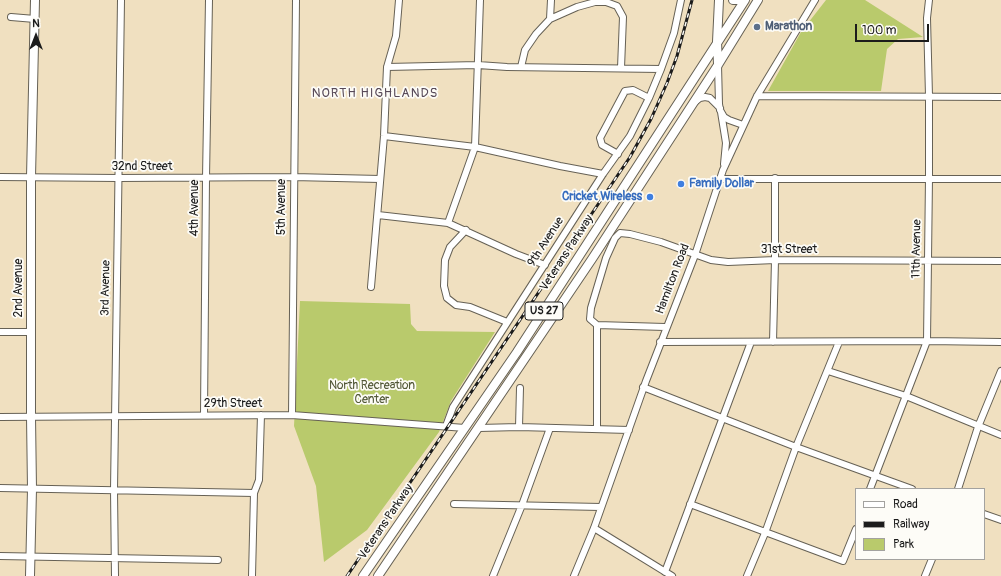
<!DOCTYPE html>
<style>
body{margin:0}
#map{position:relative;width:1001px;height:576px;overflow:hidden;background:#f0e0c0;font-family:Pangolin,sans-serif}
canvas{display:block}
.legend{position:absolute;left:855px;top:488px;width:130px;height:72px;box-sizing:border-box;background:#fdfcf7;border:1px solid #a3a29f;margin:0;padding:5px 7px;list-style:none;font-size:12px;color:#1c1c1c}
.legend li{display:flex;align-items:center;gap:8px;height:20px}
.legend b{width:20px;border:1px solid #a3a29f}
.north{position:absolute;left:16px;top:16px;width:40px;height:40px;-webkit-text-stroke:3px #fdfcf7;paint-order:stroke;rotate:0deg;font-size:11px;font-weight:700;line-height:16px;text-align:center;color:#1c1c1c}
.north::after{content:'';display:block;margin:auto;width:14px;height:18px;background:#1c1c1c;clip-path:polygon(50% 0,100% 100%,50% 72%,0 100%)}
.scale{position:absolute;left:855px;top:24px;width:74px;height:18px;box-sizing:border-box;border:2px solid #1c1c1c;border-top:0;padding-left:5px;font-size:12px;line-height:14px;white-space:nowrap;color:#1c1c1c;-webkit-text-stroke:3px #fdfcf7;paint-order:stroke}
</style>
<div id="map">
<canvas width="1001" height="576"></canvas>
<ul class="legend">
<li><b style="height:5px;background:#fff"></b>Road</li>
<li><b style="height:5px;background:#1c1c1c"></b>Railway</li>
<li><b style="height:11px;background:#b9ca6c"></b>Park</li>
</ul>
<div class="north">N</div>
<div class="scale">100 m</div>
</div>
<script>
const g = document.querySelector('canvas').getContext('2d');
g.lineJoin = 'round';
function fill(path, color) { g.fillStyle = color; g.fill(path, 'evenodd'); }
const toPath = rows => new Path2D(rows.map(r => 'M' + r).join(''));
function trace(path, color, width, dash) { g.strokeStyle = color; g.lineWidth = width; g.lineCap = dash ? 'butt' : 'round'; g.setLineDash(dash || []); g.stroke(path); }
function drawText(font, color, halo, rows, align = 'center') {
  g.font = font + ' Pangolin,sans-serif'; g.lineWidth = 3.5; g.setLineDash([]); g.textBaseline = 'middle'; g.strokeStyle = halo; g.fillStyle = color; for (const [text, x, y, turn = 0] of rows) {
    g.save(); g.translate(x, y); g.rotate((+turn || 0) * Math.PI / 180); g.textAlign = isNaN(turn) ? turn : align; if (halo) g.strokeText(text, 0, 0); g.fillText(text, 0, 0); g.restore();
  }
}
fill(toPath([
 [826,0,865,0,923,37,898,39,887,49,881,91,768,91,801,32],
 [300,301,410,304,411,324,417,331,495,332,451,401,439,432,367,530,324,562,316,486,294,426]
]), '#b9ca6c');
const minor = toPath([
 [11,17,35,19],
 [550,19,577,7,595,2,606,2,617,6,623,17,621,68],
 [718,65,719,104,720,110,724,117,729,120,743,125],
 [387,67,478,65,507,67,661,69],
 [521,67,525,50,536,34,550,19,551,0],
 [757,96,1001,97],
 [695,102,700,98,705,97,710,98,720,108],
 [721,112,726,143,724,164],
 [384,136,475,147,560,166,603,174],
 [618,154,602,145,600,138,625,91,633,90,649,98],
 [0,177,118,178,293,177,380,179],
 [720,179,1001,179],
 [378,215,448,223,516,254,545,265],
 [448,223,475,147,480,0],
 [466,230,450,247,445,260,444,286,447,298,456,305,470,307,507,322],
 [371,287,384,136,387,67,396,36,399,0],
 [597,325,665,327],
 [0,332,31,332],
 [660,342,927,341,1001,342],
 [773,342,775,260,775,178],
 [828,371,906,396,1001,435],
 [643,387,796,447,912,489],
 [204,415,206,178,209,0],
 [292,415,296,0],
 [0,417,292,415,465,428],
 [446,426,453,407,603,174,630,136,649,98,661,69,674,33,681,0],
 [519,427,520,388],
 [479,428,519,427,629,430],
 [597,429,597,325,590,319,591,308,606,258,615,238,620,233,630,234,661,242,711,260,728,262,775,260,1001,261],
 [0,488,254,493],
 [870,489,927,341,929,178,929,96,927,18,929,0],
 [958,489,978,427,1001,371],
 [454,504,601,507],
 [690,504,843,561,856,529],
 [984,514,1001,520],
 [594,528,672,576],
 [0,556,218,560],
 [665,572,751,342],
 [115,576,114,490,121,0],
 [252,576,254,493,259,480,261,415],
 [493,576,522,505,550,428],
 [574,576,594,528,646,381,695,255,723,170,757,96,815,0],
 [747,576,765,533,796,447,839,342],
 [925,576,932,559]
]);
const major = toPath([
 [733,0,739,0],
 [718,64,717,42,719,0],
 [30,576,32,489,31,417,31,177,35,0],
 [363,576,517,352,745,0],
 [378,576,592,259,718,65,758,0]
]);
trace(minor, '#666155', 8);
trace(major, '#666155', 10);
trace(minor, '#fff', 6);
trace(major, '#fff', 8);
const rail = toPath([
 [347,576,630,157,651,119,667,83,677,56,692,0]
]);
trace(rail, '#1c1c1c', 3);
trace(rail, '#fdfcf7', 1.5, [4.5]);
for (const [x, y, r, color] of [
 [757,27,4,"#5c6f8a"],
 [681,184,4,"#3f7fe0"],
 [650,197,4,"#3f7fe0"]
]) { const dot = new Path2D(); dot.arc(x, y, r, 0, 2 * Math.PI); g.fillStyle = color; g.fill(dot); trace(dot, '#fdfcf7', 1.5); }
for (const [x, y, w] of [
 [544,311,38]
]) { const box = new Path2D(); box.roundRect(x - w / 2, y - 9, w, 18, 3); g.fillStyle = '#fdfcf7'; g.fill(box); trace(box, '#1c1c1c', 1); }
drawText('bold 11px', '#1c1c1c', null, [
 ["US 27",544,311]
]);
drawText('bold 12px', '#4e5e75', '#fdfcf7', [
 ["Marathon",765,27]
], 'left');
drawText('12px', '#1c1c1c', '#fdfcf7', [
 ["32nd Street",142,167],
 ["5th Avenue",282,207,-90],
 ["4th Avenue",195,208,-90],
 ["9th Avenue",546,242,-57],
 ["11th Avenue",917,249,-89],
 ["31st Street",789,250],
 ["Veterans Parkway",567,253,-57],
 ["Hamilton Road",673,279,-69],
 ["2nd Avenue",19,288,-90],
 ["3rd Avenue",106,288,-89],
 ["29th Street",233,404],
 ["Veterans Parkway",386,522,-56]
]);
drawText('bold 12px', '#366cbe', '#fdfcf7', [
 ["Family Dollar",689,184],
 ["Cricket Wireless",642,197,"right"]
], 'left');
drawText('12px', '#535938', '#fdfcf7', [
 ["North Recreation",372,386],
 ["Center",372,400]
]);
g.letterSpacing = '1px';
drawText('13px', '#584a58', '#fdfcf7', [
 ["NORTH HIGHLANDS",375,94]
]);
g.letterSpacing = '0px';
</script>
